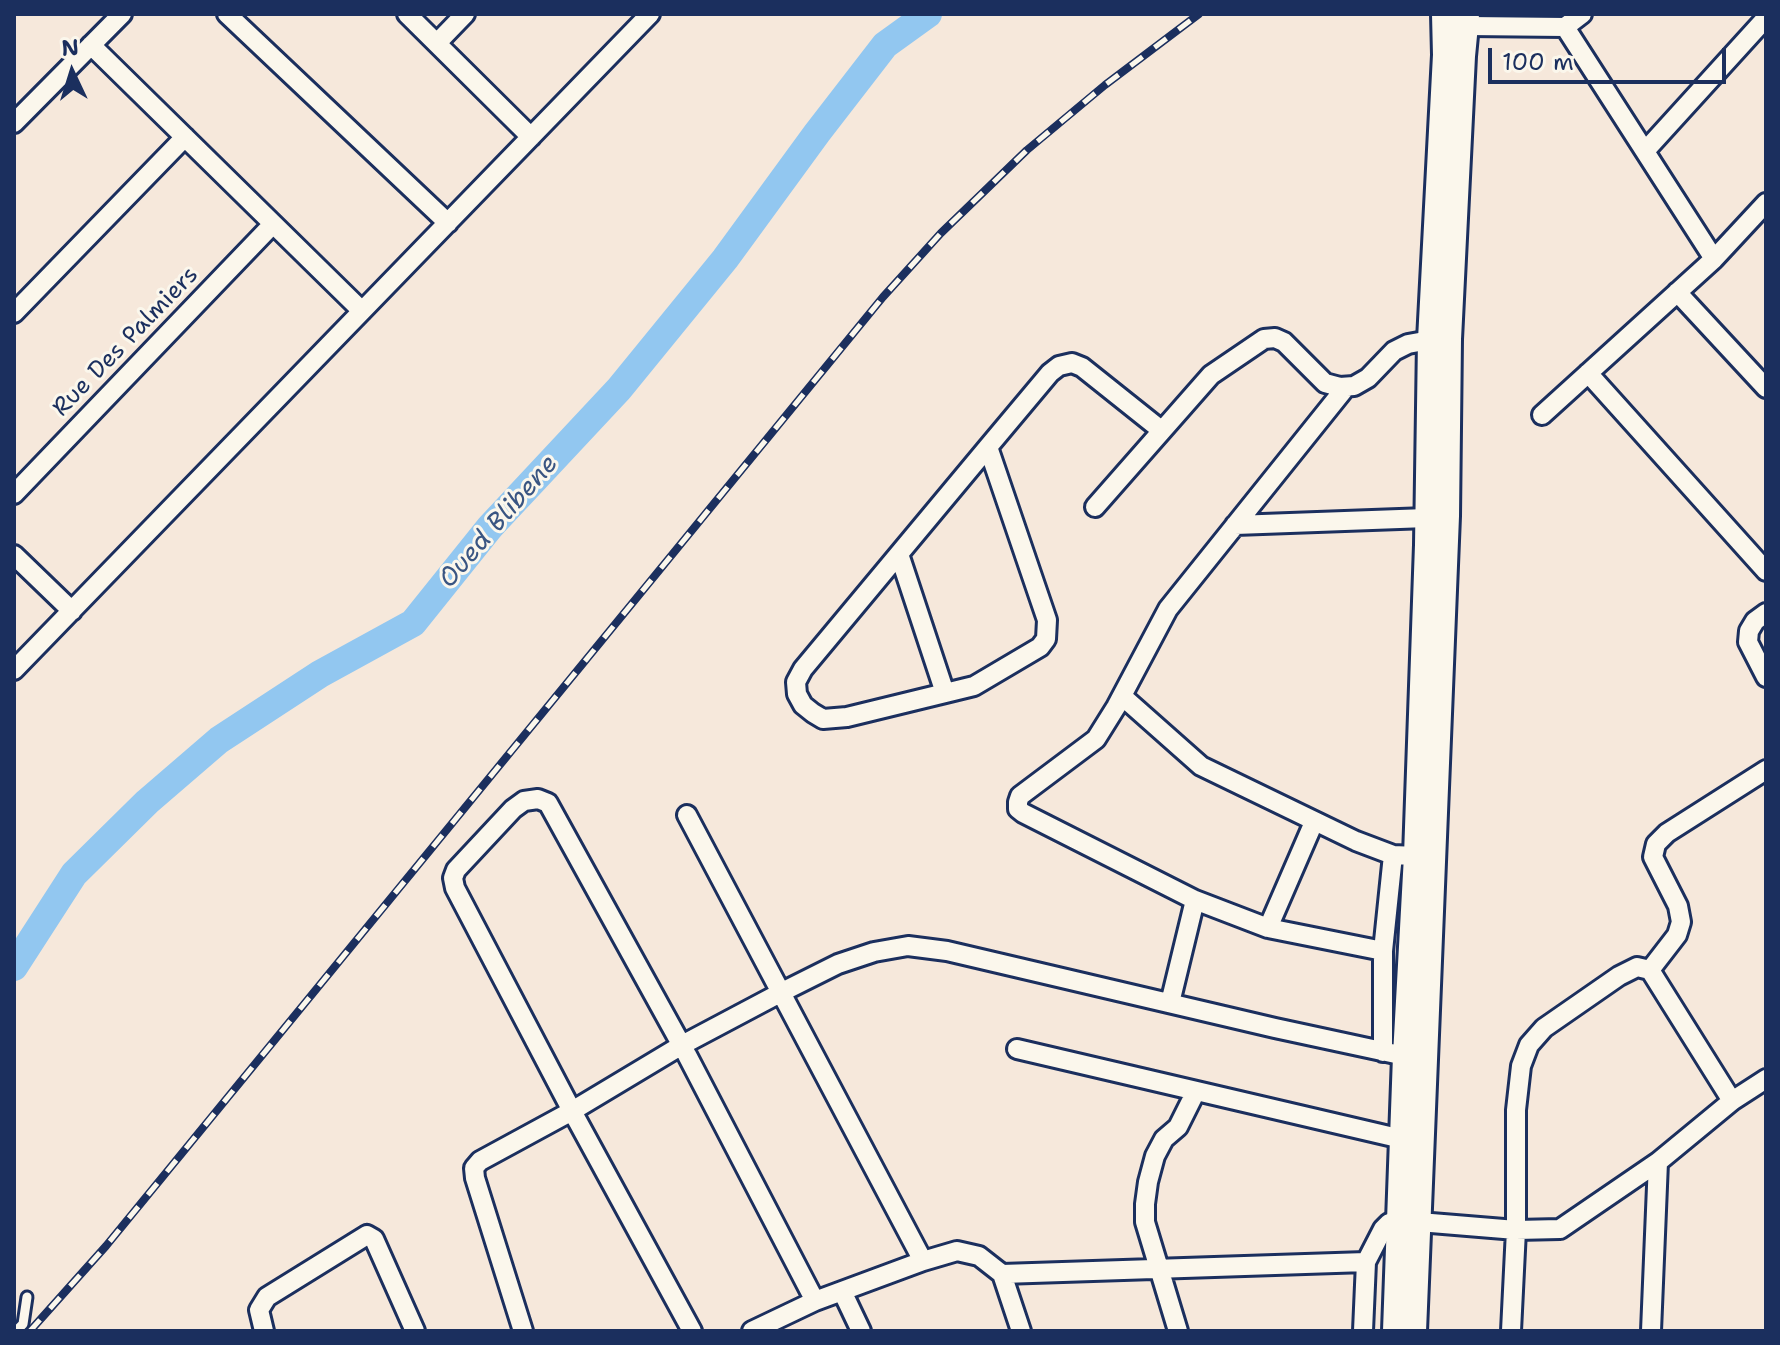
<!DOCTYPE html>
<style>
body{margin:0}
#map{position:relative;width:1780px;height:1345px;overflow:hidden;background:#f6e8db;font-family:"Shantell Sans",sans-serif}
canvas{display:block}
.frame{position:absolute;inset:0;border:16px solid #1b2f5e;pointer-events:none}
.north{position:absolute;left:32px;top:32px;width:80px;height:80px;-webkit-text-stroke:6px #fbf7ec;paint-order:stroke;rotate:356deg;font-size:22px;font-weight:700;line-height:32px;text-align:center;color:#1b2f5e}
.north::after{content:'';display:block;margin:auto;width:28px;height:36px;background:#1b2f5e;clip-path:polygon(50% 0,100% 100%,50% 72%,0 100%)}
.scale{position:absolute;left:1488px;top:48px;width:238px;height:36px;box-sizing:border-box;border:4px solid #1b2f5e;border-top:0;padding-left:10px;font-size:24px;line-height:28px;white-space:nowrap;color:#1b2f5e;-webkit-text-stroke:6px #fbf7ec;paint-order:stroke}
</style>
<div id="map">
<canvas width="1780" height="1345"></canvas>
<div class="frame"></div>
<div class="north">N</div>
<div class="scale">100 m</div>
</div>
<script>
const g = document.querySelector('canvas').getContext('2d');
g.lineJoin = 'round';
const toPath = rows => new Path2D(rows.map(r => 'M' + r).join(''));
function trace(path, color, width, dash) { g.strokeStyle = color; g.lineWidth = width; g.lineCap = dash ? 'butt' : 'round'; g.setLineDash(dash || []); g.stroke(path); }
function drawText(font, color, halo, rows, align = 'center') {
  g.font = font + ' "Shantell Sans",sans-serif'; g.lineWidth = 6; g.setLineDash([]); g.textBaseline = 'middle'; g.strokeStyle = halo; g.fillStyle = color; for (const [text, x, y, turn = 0] of rows) {
    g.save(); g.translate(x, y); g.rotate((+turn || 0) * Math.PI / 180); g.textAlign = isNaN(turn) ? turn : align; if (halo) g.strokeText(text, 0, 0); g.fillText(text, 0, 0); g.restore();
  }
}
trace(toPath([
 [14,967,74,874,147,802,219,740,320,674,413,623,490,527,619,389,725,259,817,133,885,45,928,14]
]), '#92c7f0', 28);
const lane = toPath([
 [16,1331,23,1324,27,1297]
]);
const street = toPath([
 [227,14,448,223],
 [407,14,531,137],
 [1468,26,1565,27,1714,259],
 [1565,27,1582,14],
 [437,43,465,14],
 [91,45,362,311],
 [14,123,122,14],
 [1646,150,1766,18],
 [1677,292,1766,388],
 [14,313,185,137],
 [1588,373,1766,571],
 [1346,387,1168,609,1116,707,1096,739,1020,796,1018,802,1018,809,1023,813,1195,900,1268,928,1383,951],
 [1542,415,1714,259,1766,203],
 [988,447,1047,620,1046,639,1040,647,974,686,847,717,823,719,813,713,803,705,797,694,796,682,803,669,988,447,1050,373,1059,366,1072,363,1082,367,1161,430],
 [14,494,273,224],
 [1095,507,1211,375,1264,339,1275,338,1284,342,1325,383,1340,387,1354,386,1368,378,1394,351,1408,344,1430,340],
 [1235,525,1427,518],
 [899,554,945,693],
 [14,555,72,611],
 [1766,613,1755,621,1749,631,1748,642,1766,677],
 [14,670,650,14],
 [1122,696,1201,766,1356,841,1393,855,1416,856],
 [687,815,923,1261],
 [1268,928,1314,822],
 [1650,970,1677,935,1681,922,1678,906,1653,857,1656,844,1667,833,1766,770],
 [1170,1003,1195,900],
 [1017,1049,1402,1139],
 [1383,1052,1383,951,1393,855],
 [1419,1222,1516,1230,1560,1229,1658,1162,1732,1101,1766,1079],
 [1002,1274,1021,1331],
 [842,1291,861,1331],
 [264,1331,259,1310,267,1297,367,1235,374,1239,415,1331],
 [523,1331,475,1178,474,1168,480,1161,572,1111,682,1045,782,992,838,964,874,952,908,946,947,951,1275,1028,1405,1056],
 [692,1331,572,1111,455,888,453,878,456,870,513,809,524,801,538,799,548,803,687,1055,815,1301],
 [752,1331,815,1301,923,1261,957,1251,979,1256,1002,1274,1366,1262,1383,1229,1389,1223,1399,1221],
 [1178,1331,1145,1222,1145,1204,1148,1182,1155,1156,1164,1139,1178,1127,1196,1091],
 [1363,1331,1366,1262],
 [1511,1331,1516,1230,1516,1110,1521,1066,1529,1045,1544,1028,1619,976,1637,967,1650,970,1732,1101],
 [1651,1331,1658,1162]
]);
const secondary = toPath([
 [1395,1331,1405,1056,1416,856,1427,545,1430,340,1445,55,1444,14],
 [1414,1331,1447,516,1449,339,1463,56,1467,14]
]);
trace(lane, '#1b2f5e', 15);
trace(street, '#1b2f5e', 24);
trace(secondary, '#1b2f5e', 30);
trace(lane, '#fbf7ec', 9);
trace(street, '#fbf7ec', 18);
trace(secondary, '#fbf7ec', 24);
const rail = toPath([
 [30,1331,106,1246,883,297,941,233,1027,150,1105,85,1199,14]
]);
trace(rail, '#1b2f5e', 8);
trace(rail, '#fbf7ec', 5, [15]);
drawText('24px', '#1b2f5e', '#fbf7ec', [
 ["Rue Des Palmiers",126,342,-46]
]);
drawText('italic 26px', '#395582', '#fbf7ec', [
 ["Oued Blibene",499,522,-49]
]);
</script>
